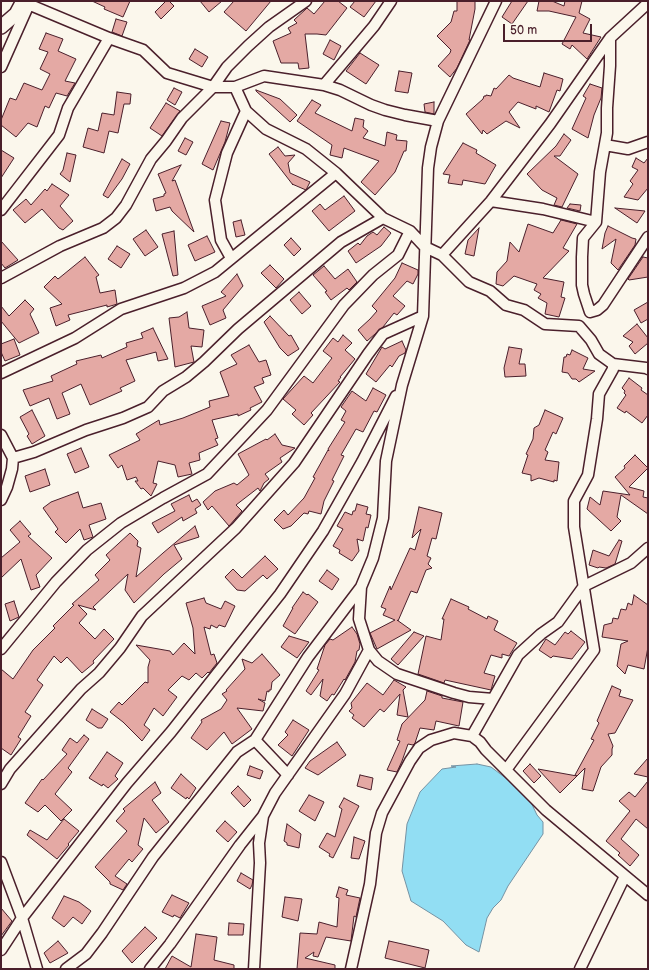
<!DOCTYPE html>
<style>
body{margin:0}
#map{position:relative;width:649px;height:970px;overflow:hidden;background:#fbf7ec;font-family:"Balsamiq Sans",sans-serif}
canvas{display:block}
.frame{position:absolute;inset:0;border:2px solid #4a1f2b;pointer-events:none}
.scale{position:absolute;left:503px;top:24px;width:89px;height:18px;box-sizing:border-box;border:2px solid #4a1f2b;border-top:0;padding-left:5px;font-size:12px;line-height:14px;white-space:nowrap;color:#4a1f2b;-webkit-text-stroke:3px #fbf7ec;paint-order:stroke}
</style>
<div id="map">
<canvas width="649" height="970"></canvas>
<div class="frame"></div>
<div class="scale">50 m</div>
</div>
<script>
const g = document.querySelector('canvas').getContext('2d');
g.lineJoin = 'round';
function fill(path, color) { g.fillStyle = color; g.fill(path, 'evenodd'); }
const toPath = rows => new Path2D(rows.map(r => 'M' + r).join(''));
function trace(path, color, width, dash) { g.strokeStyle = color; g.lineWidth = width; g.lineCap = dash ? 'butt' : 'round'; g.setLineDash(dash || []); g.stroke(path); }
const water = toPath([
 [477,764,491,767,527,794,537,815,543,822,543,834,508,886,501,900,493,908,487,918,479,952,466,945,443,921,411,901,402,871,407,824,420,792,442,769,456,767,451,766,477,764]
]);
fill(water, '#92def3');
trace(water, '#7592a3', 1);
const building = toPath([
 [92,1,130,1,123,17,104,9,105,7,92,1],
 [166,1,169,1,174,6,161,19,155,12,166,1],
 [200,1,222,1,209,12,200,1],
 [234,1,271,1,246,31,224,12,234,1],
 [325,1,338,1,347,8,326,35,317,34,305,34,309,68,299,69,298,63,281,63,273,41,291,33,288,28,297,23,294,20,306,9,307,8,314,14,325,1],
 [355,1,376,1,364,17,350,7,355,1],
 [457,1,475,1,475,9,469,40,470,40,457,68,450,77,438,66,450,53,451,50,437,36,451,22,454,11,457,11,457,1],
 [512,1,528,1,512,24,502,17,512,1],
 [539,1,552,1,564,6,565,1,582,1,579,13,590,19,583,33,601,37,587,59,572,45,570,49,562,44,576,17,549,11,537,11,539,1],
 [116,19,127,22,122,36,112,32,116,19],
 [46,33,63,39,58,51,76,59,65,81,75,83,67,96,56,93,49,108,45,106,37,127,28,123,16,137,1,125,1,120,10,98,16,100,24,83,42,90,50,74,40,69,48,52,39,49,46,33],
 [330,40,341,46,334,60,323,54,330,40],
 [195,49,208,57,202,67,189,59,195,49],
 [360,53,379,65,366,84,346,71,360,53],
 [399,71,412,73,408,93,395,91,399,71],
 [544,73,563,79,560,91,557,90,549,112,536,106,536,109,518,102,509,112,520,128,506,121,487,134,483,130,482,134,466,114,483,99,484,96,486,96,486,95,491,96,494,88,496,89,509,75,513,78,540,87,544,73],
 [590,84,602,88,601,98,594,115,588,138,572,129,586,98,583,96,590,84],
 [174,88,182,92,175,105,167,100,174,88],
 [256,90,280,99,297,115,290,122,256,91,256,90],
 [117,92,131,94,130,104,124,104,118,133,109,131,104,153,83,147,88,128,98,131,102,113,114,115,117,92],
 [312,100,321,105,315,113,352,131,355,118,364,120,363,127,368,131,363,138,385,146,387,132,397,135,396,140,407,141,406,151,404,151,395,172,375,195,361,182,379,161,344,148,342,158,330,155,332,145,297,121,312,100],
 [434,102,434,114,425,112,424,104,434,102],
 [166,103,180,111,162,136,150,128,166,103],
 [221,121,230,123,225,142,213,170,202,164,221,121],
 [564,134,571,140,560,156,554,156,578,174,562,207,554,205,557,198,542,190,527,174,556,146,564,134],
 [185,138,193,142,186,155,178,151,185,138],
 [463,143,477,150,476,153,496,165,485,184,463,180,462,185,448,183,450,175,443,174,463,143],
 [278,147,285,156,295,155,288,163,290,173,310,182,306,190,292,184,293,185,269,154,278,147],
 [1,150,14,158,1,178,1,150],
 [67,153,76,155,70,182,60,174,63,170,67,153],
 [636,158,644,163,648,158,648,188,638,200,624,197,633,184,630,181,638,170,632,167,636,158],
 [122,159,130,164,122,179,108,198,103,195,122,159],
 [181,165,172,181,175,180,194,232,172,211,170,207,156,211,153,199,164,196,164,194,166,193,158,174,181,165],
 [52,184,69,195,60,206,73,221,63,230,59,228,42,209,25,223,13,210,26,199,31,205,45,189,47,191,52,184],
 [344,196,355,211,329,231,312,211,320,204,325,210,344,196],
 [570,204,581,205,580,211,567,208,570,204],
 [615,208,645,211,637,223,615,208],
 [241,220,245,235,236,237,233,222,241,220],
 [561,220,577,224,563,248,569,251,543,278,564,282,561,297,565,298,559,317,545,314,547,303,538,298,541,294,534,290,537,284,514,276,503,286,496,284,497,272,507,261,510,242,519,252,528,224,553,233,561,220],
 [608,226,632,238,636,239,635,245,618,270,611,263,616,239,602,249,605,233,608,226],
 [384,227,391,233,381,246,356,263,348,251,358,243,360,245,367,236,373,232,377,235,384,227],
 [479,228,474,256,465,254,468,240,479,228],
 [146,230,158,247,145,256,133,239,146,230],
 [174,231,178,275,173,276,162,234,174,231],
 [207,236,215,252,195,261,188,245,207,236],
 [291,238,301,249,294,256,284,245,291,238],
 [1,241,18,260,5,268,1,263,1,241],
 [117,246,130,254,121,268,108,259,117,246],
 [85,257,99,275,96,277,100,293,115,290,117,304,114,305,107,307,107,305,68,315,70,320,56,326,50,308,62,304,44,287,55,276,58,279,85,257],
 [643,257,648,258,648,277,629,280,628,279,643,257],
 [402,263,418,270,418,274,413,284,407,281,393,296,405,306,397,315,394,313,383,327,367,341,358,330,370,319,377,311,372,306,395,278,402,263],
 [270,265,284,279,276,288,261,273,270,265],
 [324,266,335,279,348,269,357,282,349,290,347,288,331,300,325,292,327,291,313,275,324,266],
 [237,274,243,286,223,310,226,318,210,325,202,306,226,296,221,292,237,274],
 [299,292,311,306,302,314,290,300,299,292],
 [25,300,34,309,30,314,39,333,19,343,1,321,1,306,9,316,25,300],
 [648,302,648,319,641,323,634,310,648,302],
 [187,312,189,328,204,330,202,347,191,346,194,362,175,367,169,318,179,317,187,312],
 [270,316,289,336,291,335,299,349,288,356,280,348,264,322,270,316],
 [637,324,648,338,648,343,635,354,629,346,633,342,623,336,637,324],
 [153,328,168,359,158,361,156,352,126,360,135,381,120,388,122,391,90,405,81,384,62,393,70,414,57,419,49,398,30,406,23,390,53,381,51,376,77,364,76,361,101,355,102,358,127,347,126,343,143,338,141,333,153,328],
 [343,335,352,343,345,350,355,359,340,377,341,377,338,381,340,382,311,413,313,415,304,425,292,414,296,410,283,399,304,376,313,383,332,358,323,351,333,338,338,342,343,335],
 [14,339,20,355,5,361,1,352,1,344,14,339],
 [402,341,406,350,405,353,399,356,392,367,390,365,376,382,366,374,382,347,385,349,402,341],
 [249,345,259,362,266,360,271,375,262,378,264,383,254,387,262,402,250,408,251,410,238,416,238,414,212,420,218,438,215,439,218,445,199,453,200,460,189,463,192,474,178,477,175,465,158,461,153,483,157,484,151,496,143,488,141,489,135,481,138,481,136,477,127,480,122,465,118,468,109,455,140,440,136,434,159,420,160,425,183,418,210,407,209,401,229,396,220,372,237,364,231,355,249,345],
 [509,347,522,349,519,364,525,364,526,376,505,377,504,368,509,347],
 [572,350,588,358,583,369,595,371,579,382,576,379,572,379,568,373,562,372,564,357,566,357,567,354,570,355,572,350],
 [629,378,642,388,641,390,648,395,648,415,642,423,626,411,625,413,617,408,626,395,624,393,625,391,622,388,629,378],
 [373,388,386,395,377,412,374,411,363,432,356,429,341,455,344,456,332,480,334,481,324,501,321,514,309,511,308,514,304,513,291,526,283,529,274,520,284,510,288,515,304,498,315,478,313,477,328,450,329,451,328,449,345,422,341,420,346,411,341,407,352,391,366,401,373,388],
 [32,410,45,436,32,444,27,436,29,434,20,417,32,410],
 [545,410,563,418,556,434,553,432,545,450,548,452,545,460,559,462,557,481,554,480,554,482,539,478,531,481,531,475,522,473,528,455,526,454,533,439,534,428,539,425,545,410],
 [275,434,282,445,295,448,280,458,282,462,265,474,269,479,264,483,260,491,258,488,236,505,242,511,229,526,212,506,208,510,203,502,215,491,234,483,237,485,249,475,238,454,266,439,267,440,275,434],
 [81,448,89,467,75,473,67,454,81,448],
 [635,455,648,468,629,487,644,491,643,497,648,498,648,514,621,495,617,517,621,521,611,531,587,509,590,497,600,505,603,491,630,495,615,477,625,468,624,466,635,455],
 [45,469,50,485,30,492,25,476,45,469],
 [78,492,83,508,101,503,106,519,89,525,93,537,84,540,80,529,66,543,55,532,58,529,43,508,51,502,78,492],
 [189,495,192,502,197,499,201,505,195,509,197,513,183,521,182,517,158,533,152,523,175,511,171,504,189,495],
 [357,504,368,507,366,514,371,515,368,528,366,527,363,541,357,539,359,551,352,561,339,553,340,550,333,546,343,529,337,526,345,512,352,515,353,511,355,511,357,504],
 [419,507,442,513,436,539,432,538,427,556,431,558,428,564,432,568,426,570,417,593,411,591,398,621,397,620,411,630,377,649,370,633,395,620,383,615,386,609,381,607,390,586,391,590,410,548,415,550,421,529,412,538,419,507],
 [20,521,31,534,28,536,52,558,36,575,40,587,31,590,21,559,1,578,1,558,20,542,10,530,20,521],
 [195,526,199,537,174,545,182,559,164,574,134,603,125,590,128,574,93,607,96,610,78,605,87,614,79,623,95,639,104,629,114,639,93,661,94,663,82,673,67,657,61,663,54,656,37,680,43,685,25,712,31,716,18,737,21,739,11,755,1,748,1,669,13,679,33,650,55,628,53,626,74,605,72,604,99,580,95,575,110,560,106,555,130,533,138,541,137,546,141,548,136,577,163,553,195,526],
 [619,540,622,541,615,564,606,568,599,567,598,568,589,565,593,550,609,556,619,540],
 [265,556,278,569,267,579,263,575,245,591,237,590,225,577,233,569,242,578,265,556],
 [327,570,339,579,332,590,319,581,327,570],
 [303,592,307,595,308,594,318,602,295,634,283,626,293,608,292,608,303,592],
 [634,595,648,605,648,647,644,669,628,665,625,674,617,666,621,644,628,641,602,637,604,625,612,623,613,618,618,619,621,609,626,610,628,603,632,605,634,595],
 [204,598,206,603,221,609,225,601,235,606,225,627,219,625,217,628,211,625,210,629,204,627,211,655,214,654,217,663,209,673,208,672,202,678,196,673,189,680,182,676,168,690,177,697,163,716,154,708,144,725,150,730,142,741,123,722,110,712,119,702,122,705,145,682,148,683,148,667,150,660,136,645,170,651,173,655,184,643,195,654,193,628,186,603,204,598],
 [451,599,469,607,468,609,487,619,488,616,498,621,494,630,517,643,509,656,502,654,502,658,491,655,484,673,495,676,491,690,445,680,444,683,418,674,426,636,441,640,444,619,442,619,451,599],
 [14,601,19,617,10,621,5,604,14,601],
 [352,627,357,634,360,644,359,650,357,651,355,662,345,680,344,679,334,695,332,694,327,701,320,696,323,679,311,695,306,691,319,670,317,669,325,645,330,639,333,640,352,627],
 [571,631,585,642,572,659,553,656,551,658,539,650,546,639,555,645,565,632,568,634,571,631],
 [414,632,424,636,398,665,391,659,414,632],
 [289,636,309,642,297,658,281,647,289,636],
 [262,654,280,675,272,682,271,690,269,690,269,692,267,691,265,701,258,699,265,703,263,711,237,708,252,729,232,744,224,732,207,750,191,738,202,722,201,720,221,709,227,700,222,694,227,691,226,690,245,669,242,659,252,663,262,654],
 [394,680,406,687,403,690,408,717,397,715,400,694,384,712,380,709,364,727,352,718,354,715,349,711,352,708,351,703,367,683,383,695,394,680],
 [612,686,621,690,619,696,633,700,615,733,608,734,613,746,612,749,612,755,601,767,593,791,582,789,585,768,560,793,538,769,577,776,575,775,594,740,591,739,599,723,597,721,612,686],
 [427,691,442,696,442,698,463,702,459,726,436,721,434,730,420,728,415,743,413,745,408,744,402,761,397,772,387,770,400,741,397,740,402,724,425,700,427,691],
 [92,709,108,719,102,728,98,728,86,720,92,709],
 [293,720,309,730,292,756,278,745,288,735,285,732,293,720],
 [84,735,89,739,68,768,72,772,55,794,72,810,61,821,45,805,38,812,25,803,42,779,43,780,67,754,62,750,70,738,77,743,84,735],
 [337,742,346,755,318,775,305,768,310,761,337,742],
 [107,752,123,763,115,776,118,779,108,788,103,784,102,786,89,778,107,752],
 [648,758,648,777,634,774,648,758],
 [530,764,541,776,534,783,523,771,530,764],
 [250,766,263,771,260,779,247,775,250,766],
 [181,774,196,788,189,799,187,797,186,799,171,788,181,774],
 [360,775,373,778,371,790,357,786,360,775],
 [648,781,648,829,636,819,621,839,639,855,630,866,618,855,620,853,606,841,630,811,619,801,629,792,635,797,648,781],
 [155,782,161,793,152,800,169,822,156,833,144,818,138,845,143,849,132,862,129,859,115,876,127,884,123,890,110,884,110,882,95,867,127,831,116,821,125,811,123,809,155,782],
 [238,786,251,800,244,807,231,793,238,786],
 [309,795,324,802,315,821,299,811,309,795],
 [344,798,359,806,333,858,329,856,330,854,319,847,327,833,335,837,342,809,339,807,344,798],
 [64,819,79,831,68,844,69,845,57,859,27,835,30,830,47,840,64,819],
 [225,821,237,832,228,842,216,831,225,821],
 [287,824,301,834,299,848,287,845,287,843,284,841,287,824],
 [354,837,365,841,359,859,351,858,354,837],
 [241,873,253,880,252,885,250,889,237,881,241,873],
 [339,887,348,890,346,895,360,898,356,917,354,916,351,941,326,937,318,957,313,956,314,952,305,958,335,965,335,969,297,969,300,933,317,934,319,922,337,927,339,898,336,897,339,887],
 [172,895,189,903,180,918,174,915,173,917,162,912,172,895],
 [64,896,79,902,91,911,82,924,73,917,64,927,52,918,64,896],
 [285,897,302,899,298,921,282,917,285,897],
 [1,908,12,921,1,936,1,908],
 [229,923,244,924,243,935,228,935,229,923],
 [145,927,157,938,132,963,122,951,145,927],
 [196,934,217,937,214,960,234,965,234,969,165,969,172,956,191,967,196,934],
 [58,941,68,953,50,963,44,953,58,941],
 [389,941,429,950,425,968,385,958,389,941]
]);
fill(building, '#e4a9a4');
trace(building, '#4a1f2b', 1);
const minor = toPath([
 [23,2,109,38,143,50,167,73,213,87,235,87,246,111,266,129,306,149,336,173,383,218,410,231,425,247,442,255,469,282,490,291,506,305,524,310,545,324,579,326,591,340,599,354,613,364,646,368,648,369],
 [610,38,610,66,607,108,607,133,600,172,596,222,583,238,582,257,582,285,584,294,590,312,597,310,603,305,648,237],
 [1,67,29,4],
 [324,85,374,26,391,1],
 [235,87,264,76,324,85,340,90,371,105,385,110,405,115,438,121],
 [605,145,628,149,648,142],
 [491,201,543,209,596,222],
 [1,210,59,135,68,108,109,38],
 [442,255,491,201,550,124,610,38,648,3],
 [231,258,221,240,215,200,227,153,246,111],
 [1,278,60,246,103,228,116,218,126,205,151,159,166,141,182,118,213,87,227,67,248,46,269,27,306,1],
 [1,373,75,338,121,309,184,288,215,272,336,173],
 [1,435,13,458,12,469,7,487,1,500],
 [13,458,34,452,86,430,123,418,148,407,163,391,186,377,204,362,238,329,341,242,383,218],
 [1,649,56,582,87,550,121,523,163,498,207,474,267,410,344,305,373,275,398,255,410,231],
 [493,699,469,697,454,693,397,674,378,661,369,650,359,619,361,587,373,558,383,518,386,461,402,385,423,316,428,168,431,147,438,121,496,1],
 [472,736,480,742,486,750,546,810,648,895],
 [255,740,288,775],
 [506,770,594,650,574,527,574,501,588,475,597,419,599,394,613,369,613,364],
 [1,784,10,769,81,689,99,673,120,648,142,616,236,528,294,463,368,354,383,334,423,316],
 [1,862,22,918,37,969],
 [1,950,22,918,127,783,171,732,280,594,323,531,362,462,396,396],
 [66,969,86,954,102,933,153,857,237,752,255,740,308,657,361,587],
 [150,969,170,944,240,845,263,816],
 [254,969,260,863,259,843,263,816,275,793,345,694,369,650],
 [351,969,370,884,376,833,382,813,410,761,419,748,431,740,454,733,472,736,518,655,541,634,558,622,584,586,631,563,648,548],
 [580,969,625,876]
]);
const tertiary = toPath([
 [1,27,16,14,23,1]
]);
trace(minor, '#4a1f2b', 13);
trace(tertiary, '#4a1f2b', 16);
trace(minor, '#fbf7ec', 10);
trace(tertiary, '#fbf7ec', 13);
</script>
